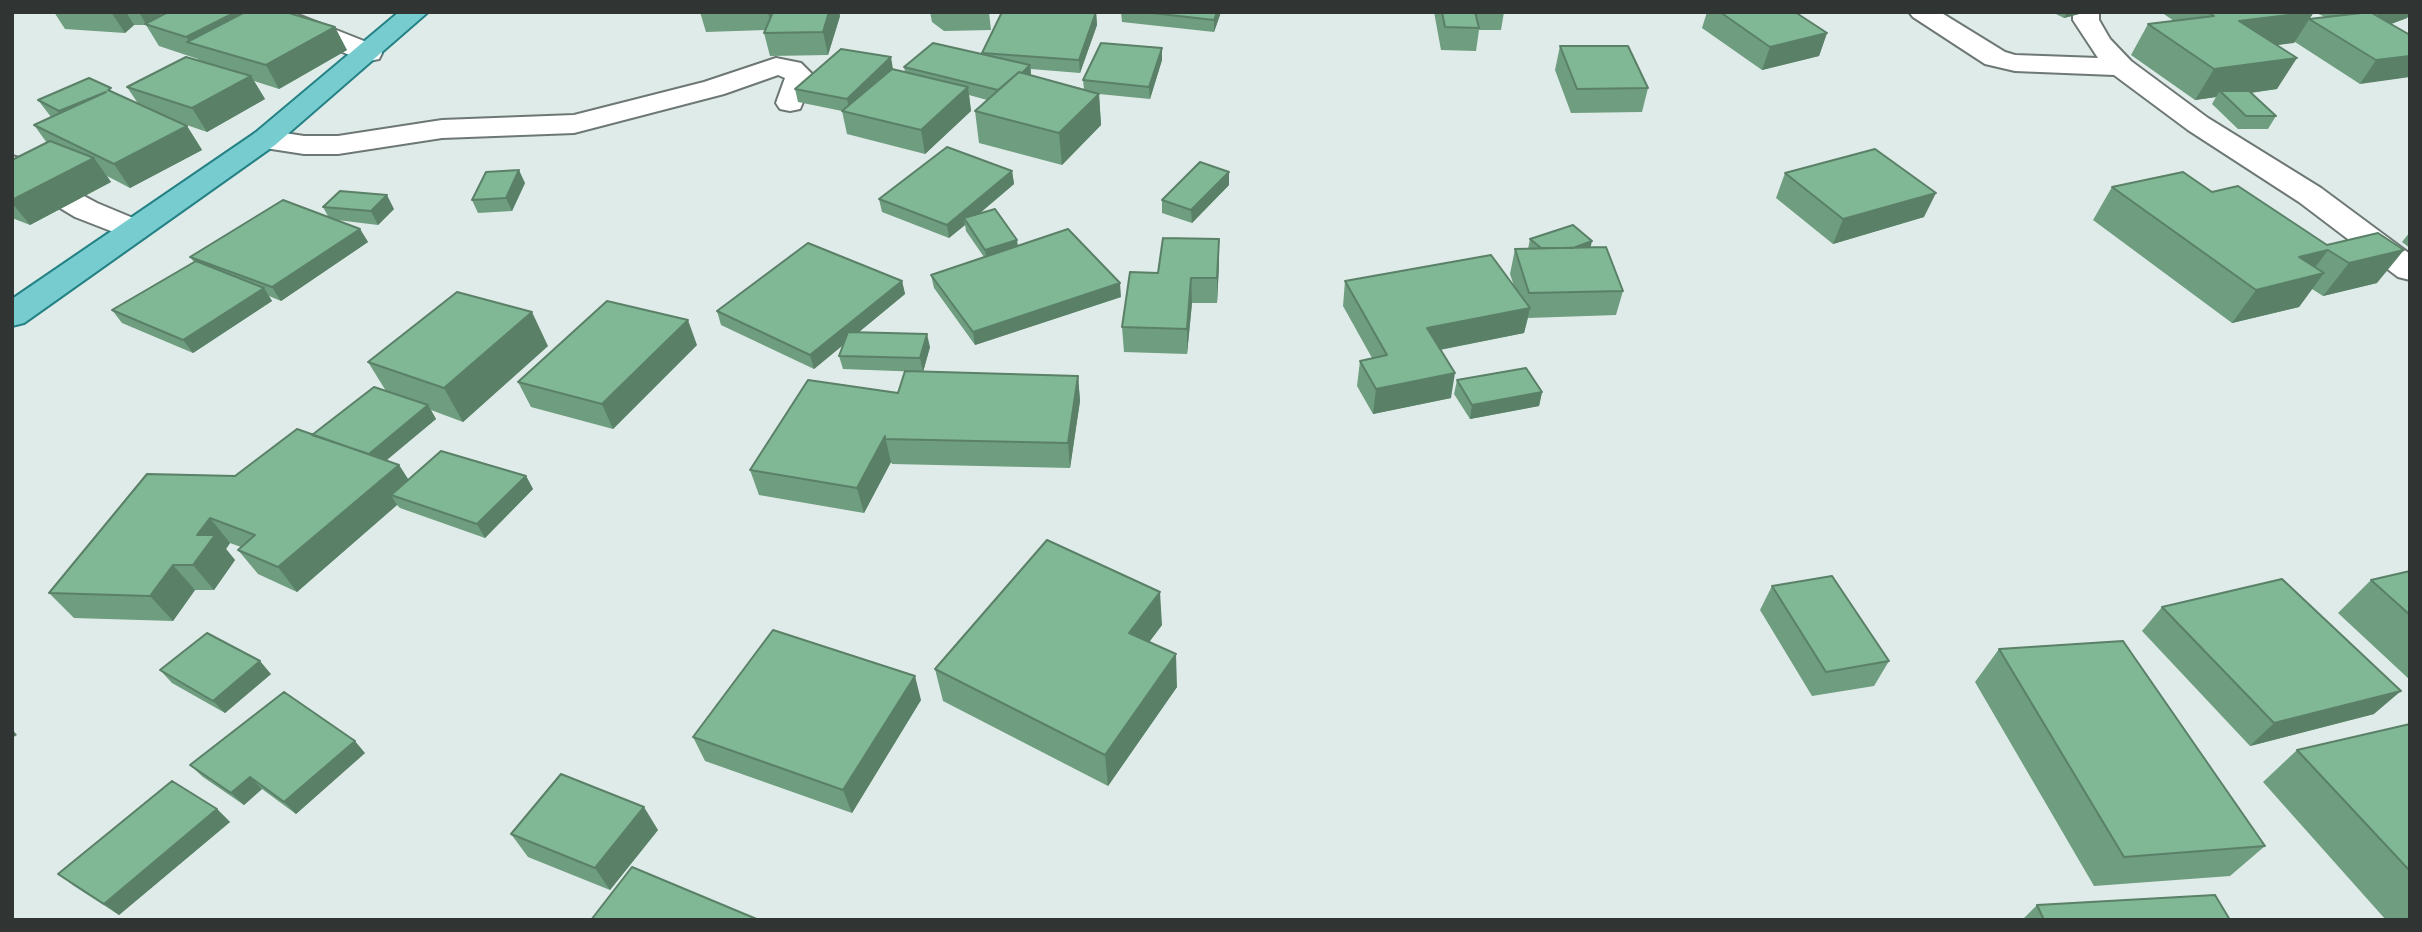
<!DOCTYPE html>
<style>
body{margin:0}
#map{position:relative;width:2422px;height:932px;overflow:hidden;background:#dfebe8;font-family:Quicksand,sans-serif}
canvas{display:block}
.frame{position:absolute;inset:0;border:14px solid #303534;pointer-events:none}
</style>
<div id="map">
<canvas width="2422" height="932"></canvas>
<div class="frame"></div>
</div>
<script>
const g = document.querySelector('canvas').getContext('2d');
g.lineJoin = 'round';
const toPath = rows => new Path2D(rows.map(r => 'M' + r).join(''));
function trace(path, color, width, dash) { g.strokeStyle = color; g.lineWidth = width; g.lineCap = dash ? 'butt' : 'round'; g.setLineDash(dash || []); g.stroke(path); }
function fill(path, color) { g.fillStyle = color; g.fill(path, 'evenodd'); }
const minor = toPath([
 [255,12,291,12,379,47,382,53,379,59,369,61,359,59,259,17,255,12],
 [1909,12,1940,12,2005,52,2015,55,2098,58,2073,20,2073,12,2099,12,2099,20,2110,39,2131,61,2208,118,2321,188,2410,254,2410,280,2398,277,2299,202,2188,130,2114,75,2015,71,1985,64,1913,17,1909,12],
 [776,58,801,63,814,76,800,109,790,111,780,109,776,103,785,78,778,75,724,94,574,133,442,138,338,154,304,154,265,148,255,145,250,139,255,133,265,130,304,136,338,136,442,120,574,115,704,82,776,58],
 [12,156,23,159,45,175,97,203,145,223,150,230,145,237,134,240,75,217,12,179,12,156]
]);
const major = toPath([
 [399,12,428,12,275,145,24,323,12,326,12,299,255,133,399,12]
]);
trace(minor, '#6d7774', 4);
trace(major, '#248184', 4);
fill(minor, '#fff');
fill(major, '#77cccf');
fill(toPath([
 [54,12,164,12,157,18,347,50,279,89,254,81,265,99,207,132,175,121,187,126,202,150,130,188,107,176,111,182,30,225,12,218,12,160,47,143,34,125,51,117,38,100,114,93,139,105,127,87,199,61,198,59,159,46,146,25,134,25,125,33,65,29],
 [700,12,839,12,840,16,828,55,770,56,764,33,766,30,706,32],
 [930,12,989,12,991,30,944,31,932,22],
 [1096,12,1097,25,1080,73,1031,69,1031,75,1084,89,1083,80,1162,48,1162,60,1150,99,1099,94,1101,125,1062,165,979,143,975,111,987,100,969,95,971,111,925,154,847,134,842,111,798,102,795,89,893,69,905,72,904,67,983,54,982,53],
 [1121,12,1221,12,1214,32,1122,22],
 [1434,12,1504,12,1501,30,1479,30,1476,51,1441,50],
 [1707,12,1795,12,1827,33,1819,56,1762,70,1702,28],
 [2052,12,2079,12,2079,14,2064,18],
 [2161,12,2410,12,2407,18,2391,24,2410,35,2360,84,2295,42,2277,45,2277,89,2251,93,2276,116,2268,129,2238,129,2212,104,2216,97,2195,100,2131,55,2148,24,2174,21],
 [2314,12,2325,17,2309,19],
 [1560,46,1648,88,1642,112,1571,113,1555,70],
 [1012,171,1014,184,979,214,1018,246,1121,297,975,345,934,288,931,275,984,257,966,231,965,225,949,238,882,212,879,199],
 [1785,173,1924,217,1833,244,1776,198],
 [525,183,512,211,478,213,472,200],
 [1229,185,1192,223,1162,213,1162,200],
 [2238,186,2377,283,2323,296,2312,289,2299,307,2232,323,2093,220,2112,187,2212,192],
 [323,207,394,209,378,225,337,220,360,229,368,242,281,301,269,296,272,301,193,353,122,323,112,310,194,262,190,257,329,218],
 [2410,232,2410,248,2402,242],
 [1219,239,1219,264,1217,303,1192,303,1187,354,1124,352,1122,327,1158,273],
 [1530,239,1591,247,1623,291,1616,315,1528,318,1524,333,1440,350,1451,398,1373,414,1357,386,1360,361,1372,358,1343,306,1345,281,1514,286,1510,274,1515,249,1528,249],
 [902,281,905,294,859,332,930,347,923,372,843,369,839,356,843,345,814,369,721,325,717,311],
 [697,345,613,429,531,407,518,382],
 [548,346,463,422,431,410,436,419,386,460,399,465,408,479,526,476,533,489,485,538,400,508,397,505,297,592,258,574,238,550,241,547,230,543,226,549,235,560,214,590,195,590,173,621,74,618,49,593,235,476,312,435,386,391,368,362],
 [1078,376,1080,401,1070,468,892,464,891,462,864,513,759,495,750,470,898,393],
 [1457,380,1542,392,1539,406,1470,419,1454,394],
 [2410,571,2410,680,2338,613,2371,580],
 [1772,586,1889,661,1874,686,1812,696,1760,610],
 [2162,607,2374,714,2250,746,2142,631],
 [1162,625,1149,642,1177,687,1108,786,943,701,935,669],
 [1999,649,2265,846,2230,876,2094,886,1975,682],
 [160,670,271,674,225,713,172,683],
 [921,700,852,813,705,761,693,737],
 [2410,724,2410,920,2386,920,2263,782,2297,750],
 [365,753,296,814,262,789,244,805,203,777,190,765],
 [217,809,230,822,119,915,74,886,58,874],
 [658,830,610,890,528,857,511,834],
 [2037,905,2230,920,2022,920]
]), '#6e9d7f');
fill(toPath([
 [111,12,126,12,134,25,125,33],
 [139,12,164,12,148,25,146,24],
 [236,12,248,12,190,42,186,37],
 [768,12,778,12,772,30],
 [829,12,839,12,840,16,828,55,823,32],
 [1096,12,1097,25,1080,73,1079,60],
 [1217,12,1221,12,1214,32,1214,20],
 [2067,12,2079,12,2079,14,2064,18],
 [2314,12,2294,43,2221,52,2239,21],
 [2379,12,2410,12,2410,14,2407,18,2364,34],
 [335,27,347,50,279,89,266,65],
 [1827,33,1819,56,1762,70,1770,47],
 [1162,48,1162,60,1150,99,1149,87],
 [2410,56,2410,77,2360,84,2376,60],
 [891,57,893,69,850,112,847,99],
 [2297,58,2277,89,2225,96,2220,91,2216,97,2195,100,2214,69],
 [1030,65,1031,77,1002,91],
 [251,76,265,99,207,132,192,108],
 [968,87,971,111,925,154,921,130],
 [1099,94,1101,125,1062,165,1059,133],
 [187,126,202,150,130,188,114,164],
 [94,158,111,182,30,225,12,203,12,200],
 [519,170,525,183,512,211,506,198],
 [1012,171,1014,184,968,223,964,218,965,225,949,238,947,225],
 [1229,172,1229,185,1192,223,1191,210],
 [1936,193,1924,217,1833,244,1843,219],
 [387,195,394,209,378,225,371,211],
 [360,229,368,242,281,301,272,287],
 [1219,239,1219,264,1217,303,1217,278],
 [1017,240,1019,253,987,263,985,250],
 [1592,241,1589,254,1549,256],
 [2328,250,2308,277,2324,273,2299,307,2232,323,2256,290,2299,257],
 [2404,250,2377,283,2323,296,2349,263],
 [1191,278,1192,303,1187,354,1187,329],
 [902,281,905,294,814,369,810,355],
 [1120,283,1121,297,975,345,973,332],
 [264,288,272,301,193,353,183,340],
 [1530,308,1524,333,1423,353,1427,328],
 [532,312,548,346,463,422,444,388],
 [688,320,697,345,613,429,602,404],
 [927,334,930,347,923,372,920,358],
 [1455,373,1451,398,1373,414,1376,389],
 [1078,376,1080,401,1070,468,1068,443],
 [1542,392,1539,406,1470,419,1472,405],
 [428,405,436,419,375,470,366,457],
 [885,436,891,462,864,513,857,488],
 [399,465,415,490,391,495,397,505,297,592,278,567],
 [526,476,533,489,485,538,477,524],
 [210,518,230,543,226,549,235,560,214,590,193,565,197,535],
 [173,565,195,590,173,621,150,596],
 [1160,592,1162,625,1132,665,1129,633],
 [1176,654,1177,687,1108,786,1105,755],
 [260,661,271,674,225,713,213,701],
 [915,676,921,700,852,813,843,790],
 [2401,691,2374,714,2250,746,2274,723],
 [12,729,17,735,12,738],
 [355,741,365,753,296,814,284,802],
 [250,777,262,789,244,805,231,793],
 [644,807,658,830,610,890,595,868],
 [217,809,230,822,119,915,104,904]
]), '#5a8068');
const building = toPath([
 [168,12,236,12,186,37,145,24,168,12],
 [245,12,286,12,335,27,266,65,187,42,245,12],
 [773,12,829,12,823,32,764,33,773,12],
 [1002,12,1096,12,1079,60,982,53,1002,12],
 [1143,12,1217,12,1214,20,1143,12],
 [1442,12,1475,12,1479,28,1445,27,1442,12],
 [1720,12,1795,12,1827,33,1770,47,1720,12],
 [2208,12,2313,12,2239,21,2297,58,2214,69,2148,24,2214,16,2208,12],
 [2370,12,2410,35,2410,56,2376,60,2309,19,2370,12],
 [933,43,1030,65,1022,73,1019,72,998,90,904,67,933,43],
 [1101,43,1162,48,1149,87,1083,80,1101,43],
 [1560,46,1628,46,1648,88,1577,89,1560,46],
 [841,49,891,57,847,99,795,89,841,49],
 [186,57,251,76,192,108,127,87,186,57],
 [892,69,968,87,921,130,842,111,892,69],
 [1019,72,1099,94,1059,133,975,111,1019,72],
 [89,78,111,88,108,90,187,126,114,164,34,125,106,92,59,111,38,100,89,78],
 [2220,91,2249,91,2276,116,2246,116,2220,91],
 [50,141,94,158,12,200,12,160,50,141],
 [947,147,1012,171,947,225,879,199,947,147],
 [1875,149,1936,193,1843,219,1785,173,1875,149],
 [1200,162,1229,172,1191,210,1162,200,1200,162],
 [519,170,506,198,472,200,486,172,519,170],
 [2183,172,2212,192,2238,186,2327,245,2378,233,2404,250,2349,263,2328,250,2299,257,2324,273,2256,290,2112,187,2183,172],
 [340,191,387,195,371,211,323,207,340,191],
 [283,200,360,229,272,287,190,257,283,200],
 [995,209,1017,240,985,250,964,218,995,209],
 [1573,225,1592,241,1573,248,1541,248,1530,239,1573,225],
 [1068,229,1120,283,973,332,931,275,1068,229],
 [1163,238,1219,239,1217,278,1191,278,1187,329,1122,327,1130,272,1158,273,1163,238],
 [808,243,902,281,810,355,717,311,808,243],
 [1606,247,1623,291,1529,293,1515,249,1606,247],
 [1491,255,1530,308,1427,328,1455,373,1376,389,1360,361,1387,355,1345,281,1491,255],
 [196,261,264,288,183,340,112,310,196,261],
 [457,292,532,312,444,388,368,362,457,292],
 [607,301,688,320,602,404,518,382,607,301],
 [848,332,927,334,920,358,839,356,848,332],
 [1526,368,1542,392,1472,405,1457,380,1526,368],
 [905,371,1078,376,1068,443,885,439,885,436,857,488,750,470,808,380,898,393,905,371],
 [374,387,428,405,369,454,312,435,374,387],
 [297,429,399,465,278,567,238,550,255,535,210,518,197,535,215,535,193,565,173,565,150,596,49,593,147,474,235,476,297,429],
 [441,451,526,476,477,524,391,495,441,451],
 [1047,540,1160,592,1129,633,1176,654,1105,755,935,669,1047,540],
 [2410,571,2410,615,2371,580,2410,571],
 [1832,576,1889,661,1826,672,1772,586,1832,576],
 [2282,579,2401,691,2274,723,2162,607,2282,579],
 [773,630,915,676,843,790,693,737,773,630],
 [207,633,260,661,213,701,160,670,207,633],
 [2123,641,2265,846,2124,857,1999,649,2123,641],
 [284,692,355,741,284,802,250,777,231,793,190,765,284,692],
 [2410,724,2410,871,2297,750,2410,724],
 [561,774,644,807,595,868,511,834,561,774],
 [172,781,217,809,104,904,58,874,172,781],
 [632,867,759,920,591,920,632,867],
 [2215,895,2230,920,2044,920,2037,905,2215,895]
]);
fill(building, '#80b794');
trace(building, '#5a8068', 2);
</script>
